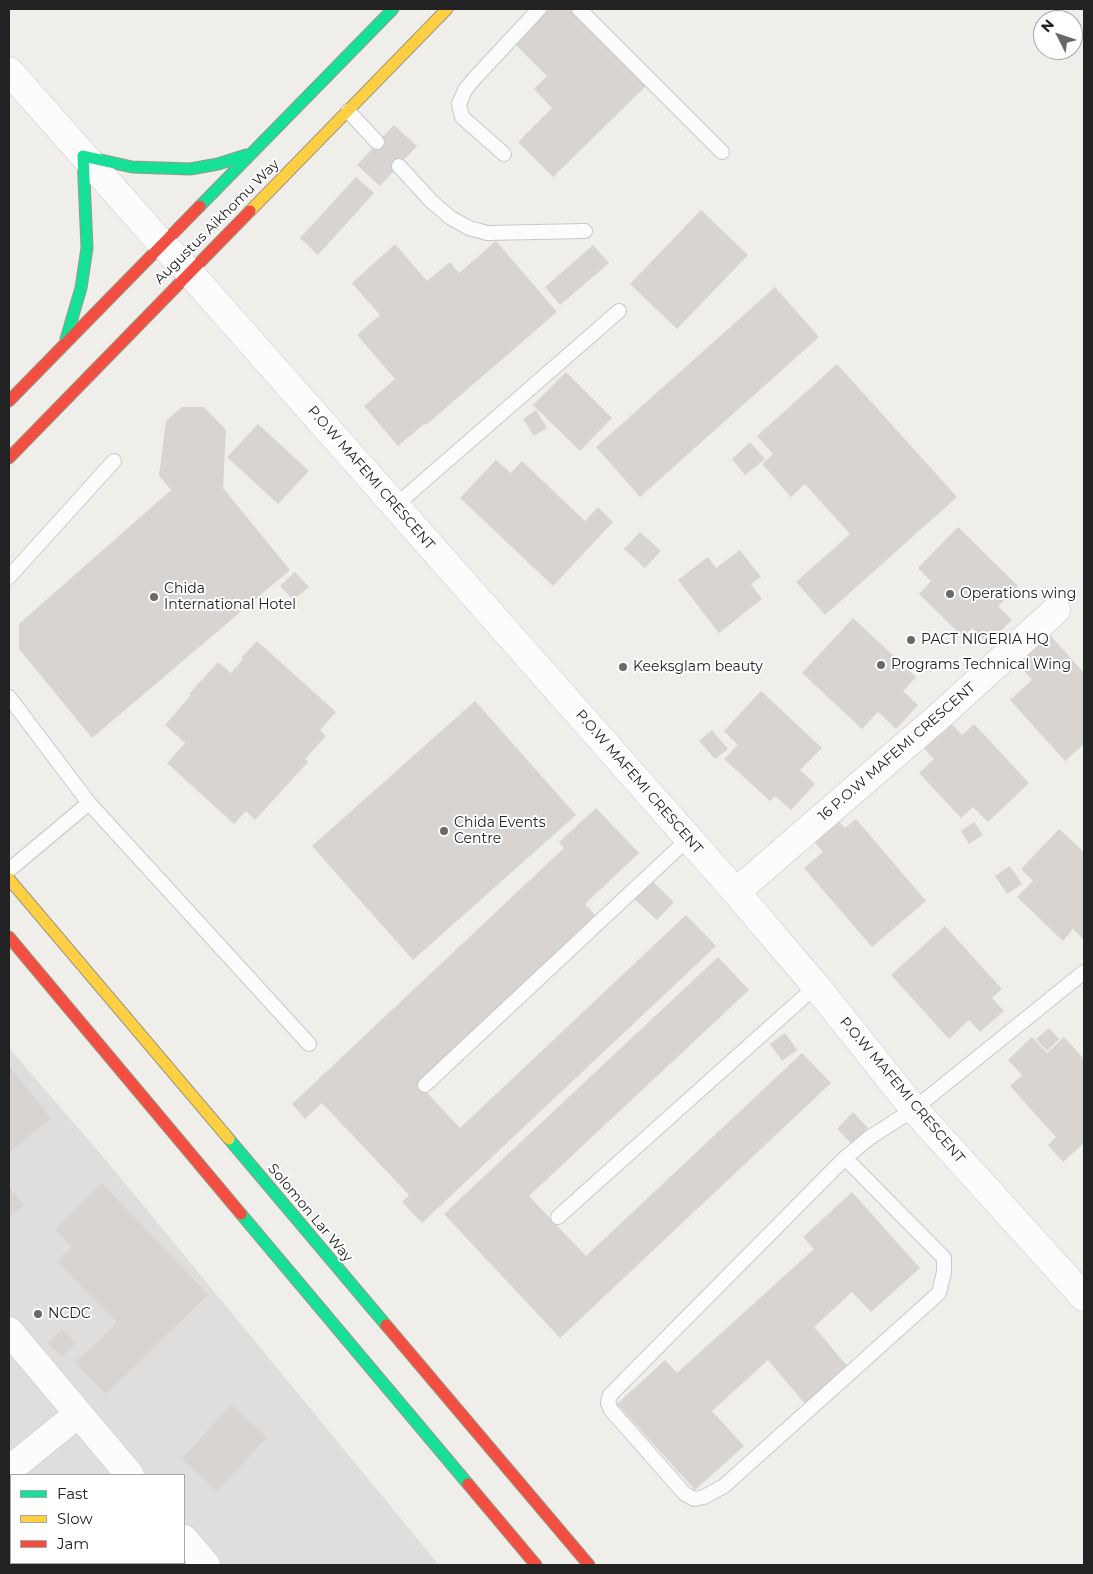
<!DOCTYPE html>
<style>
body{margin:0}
#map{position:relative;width:1093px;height:1574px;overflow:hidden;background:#f0eeeb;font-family:Montserrat,sans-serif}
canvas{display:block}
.frame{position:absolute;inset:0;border:10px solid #222;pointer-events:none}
.legend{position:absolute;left:10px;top:1474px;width:175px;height:90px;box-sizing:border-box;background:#fff;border:1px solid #a7a7a7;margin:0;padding:6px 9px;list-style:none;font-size:15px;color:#222}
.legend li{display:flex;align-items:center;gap:10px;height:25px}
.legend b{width:25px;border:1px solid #a7a7a7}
.north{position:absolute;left:1033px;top:10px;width:50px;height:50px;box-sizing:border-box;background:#fff;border:1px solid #a7a7a7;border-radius:50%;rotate:311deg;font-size:14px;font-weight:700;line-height:20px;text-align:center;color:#222}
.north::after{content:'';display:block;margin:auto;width:18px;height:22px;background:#6a6968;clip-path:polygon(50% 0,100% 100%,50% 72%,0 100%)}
</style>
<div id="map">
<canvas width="1093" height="1574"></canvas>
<div class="frame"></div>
<ul class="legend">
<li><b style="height:6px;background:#16e098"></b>Fast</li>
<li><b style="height:6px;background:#ffcf43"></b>Slow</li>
<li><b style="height:6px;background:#f24e42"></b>Jam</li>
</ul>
<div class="north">N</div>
</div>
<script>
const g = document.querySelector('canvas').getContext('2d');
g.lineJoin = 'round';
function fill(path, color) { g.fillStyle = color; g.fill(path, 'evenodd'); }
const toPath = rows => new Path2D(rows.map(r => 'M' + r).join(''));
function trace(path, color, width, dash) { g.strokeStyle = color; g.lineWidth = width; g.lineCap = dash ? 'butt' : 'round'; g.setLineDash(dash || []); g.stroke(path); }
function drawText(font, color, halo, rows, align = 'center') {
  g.font = font + ' Montserrat,sans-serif'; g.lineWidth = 4; g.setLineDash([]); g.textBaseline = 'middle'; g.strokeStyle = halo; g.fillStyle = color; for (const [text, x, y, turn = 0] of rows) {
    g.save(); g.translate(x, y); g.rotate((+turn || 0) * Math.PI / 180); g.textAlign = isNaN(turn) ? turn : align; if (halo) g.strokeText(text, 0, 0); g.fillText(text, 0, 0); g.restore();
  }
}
fill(toPath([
 [9,1048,110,1165,439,1565,9,1565],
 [11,1475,184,1475,184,1563,11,1563]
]), '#dfdedc');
fill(toPath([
 [549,9,574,9,648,84,553,177,518,142,552,108,534,89,547,76,514,43],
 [394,125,417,146,380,186,357,165],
 [356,177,374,193,318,255,300,238],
 [701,210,748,255,677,329,630,284],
 [496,241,557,312,426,425,424,424,398,446,364,406,395,379,357,335,380,315,352,283,395,244,427,281,450,262,459,273],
 [593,245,609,263,560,305,545,287],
 [775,287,819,337,640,497,596,447],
 [837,364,957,497,825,615,796,582,850,534,805,484,791,497,762,464,773,454,757,436],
 [566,372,612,418,580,451,533,405],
 [182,407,204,407,226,430,223,488,290,570,92,738,19,649,19,624,171,490,159,476,166,421],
 [536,410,547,428,534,436,523,419],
 [258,424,309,471,278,504,227,457],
 [750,442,765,459,745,475,732,459],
 [496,460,511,473,522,461,585,521,598,507,613,522,553,586,460,498],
 [958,527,1018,586,998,606,1012,620,988,643,972,628,963,637,919,594,931,581,918,568],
 [640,532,661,551,645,568,624,549],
 [740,550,761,577,751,584,762,599,719,633,678,580,708,557,716,568],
 [295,572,309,587,293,600,280,586],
 [853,618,916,677,903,691,918,705,896,729,878,712,862,729,802,673],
 [1050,635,1084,673,1084,744,1065,761,1010,700,1032,680,1018,664],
 [257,641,336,712,320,730,326,736,305,759,308,762,255,820,246,811,234,824,167,763,185,743,165,725,191,695,189,694,218,662,231,673,243,659,241,658],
 [761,691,822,748,800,770,815,784,791,810,775,796,770,801,724,759,738,745,724,731],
 [475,701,576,815,413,960,312,846],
 [948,720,962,735,974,724,1029,783,988,822,973,807,961,818,919,773,934,759,921,745],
 [712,730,728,749,715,759,699,741],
 [596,808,639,853,585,904,595,915,418,1083,460,1128,686,915,716,946,422,1223,402,1202,409,1195,322,1103,305,1119,292,1104,564,848,559,842],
 [832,814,845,828,856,819,926,901,872,947,804,868,823,852,808,835],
 [974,822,983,835,969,844,961,831],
 [1059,829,1084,852,1084,940,1073,929,1063,941,1017,897,1033,881,1021,869],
 [1010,866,1022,884,1007,894,995,876],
 [650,879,674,902,657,920,633,898],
 [945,926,1002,989,992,998,1004,1011,980,1032,969,1020,949,1039,891,975],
 [718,957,749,990,529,1196,586,1256,802,1053,831,1083,560,1338,444,1214],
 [1049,1028,1059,1039,1047,1051,1036,1039],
 [785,1033,797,1050,782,1061,770,1044],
 [1032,1037,1047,1053,1064,1037,1084,1059,1084,1143,1063,1162,1048,1145,1056,1137,1010,1086,1022,1075,1008,1060],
 [9,1066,51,1118,9,1153],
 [853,1112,868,1128,852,1144,837,1129],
 [102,1183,208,1295,106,1394,75,1363,117,1323,57,1261,72,1247,55,1229],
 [9,1187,24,1205,9,1217],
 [852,1192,920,1268,871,1312,852,1292,814,1327,849,1368,806,1405,768,1360,712,1411,744,1446,695,1490,617,1404,665,1360,677,1373,814,1249,803,1237],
 [62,1329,76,1343,62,1357,48,1343],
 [231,1405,267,1437,217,1491,182,1459],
 [9,1553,11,1555,11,1563,19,1563,22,1565,9,1565],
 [34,1563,116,1563,119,1565,36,1565]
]), '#d7d4d2');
const lane = toPath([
 [579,9,722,152],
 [348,111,377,142],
 [504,154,462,117,459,104,465,90,473,80,539,9],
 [399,166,432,202,451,218,469,228,487,233,585,231],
 [395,506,619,311],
 [9,577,114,461],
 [9,697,89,803,309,1044],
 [9,870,89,803],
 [425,1085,689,838],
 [845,1158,944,1258,944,1272,939,1293,724,1486,704,1497,694,1499,685,1494,611,1410,608,1403,610,1395,845,1158,869,1138,914,1109,1084,972],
 [558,1217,816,986]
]);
const street = toPath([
 [9,71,162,244,189,272,736,892,816,986,914,1109,1084,1297],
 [736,892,943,713,1056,610],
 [9,1331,130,1475],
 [9,1470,78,1414],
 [184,1539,206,1565]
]);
const fast = toPath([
 [200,206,393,9],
 [66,339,81,288,87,248,83,156,132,167,190,169,218,164,246,155],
 [229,1139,386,1325],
 [241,1214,468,1484]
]);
const slow = toPath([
 [250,211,447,9],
 [9,879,229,1139]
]);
const jam = toPath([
 [9,401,200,206],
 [9,458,250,211],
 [9,937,241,1214],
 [386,1325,589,1565],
 [468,1484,536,1565]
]);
trace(lane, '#c9c8c7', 16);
trace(street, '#c9c8c7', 29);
trace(fast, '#999a82', 13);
trace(slow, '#999a82', 13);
trace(jam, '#999a82', 13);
trace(lane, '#fdfcfc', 14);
trace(street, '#fdfcfc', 28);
trace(fast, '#16e098', 11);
trace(slow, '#ffcf43', 11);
trace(jam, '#f24e42', 11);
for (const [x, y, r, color] of [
 [950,594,5,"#6a6968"],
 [154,597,5,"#6a6968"],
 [911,640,5,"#6a6968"],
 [881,665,5,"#6a6968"],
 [623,667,5,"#6a6968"],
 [444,831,5,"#6a6968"],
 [38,1314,5,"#6a6968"]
]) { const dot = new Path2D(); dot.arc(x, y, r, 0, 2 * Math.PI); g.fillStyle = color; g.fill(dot); trace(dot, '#fff', 2); }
drawText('14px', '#222', '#fff', [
 ["Augustus Aikhomu Way",217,222,-45],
 ["P.O.W MAFEMI CRESCENT",371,478,49],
 ["16 P.O.W MAFEMI CRESCENT",897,752,-41],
 ["P.O.W MAFEMI CRESCENT",639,782,49],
 ["P.O.W MAFEMI CRESCENT",902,1090,50],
 ["Solomon Lar Way",310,1213,50]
]);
drawText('14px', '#222', '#fff', [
 ["Chida",164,589],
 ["International Hotel",164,605],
 ["Operations wing",960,594],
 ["PACT NIGERIA HQ",921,640],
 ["Programs Technical Wing",891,665],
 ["Keeksglam beauty",633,667],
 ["Chida Events",454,823],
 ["Centre",454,839],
 ["NCDC",48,1314]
], 'left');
</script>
